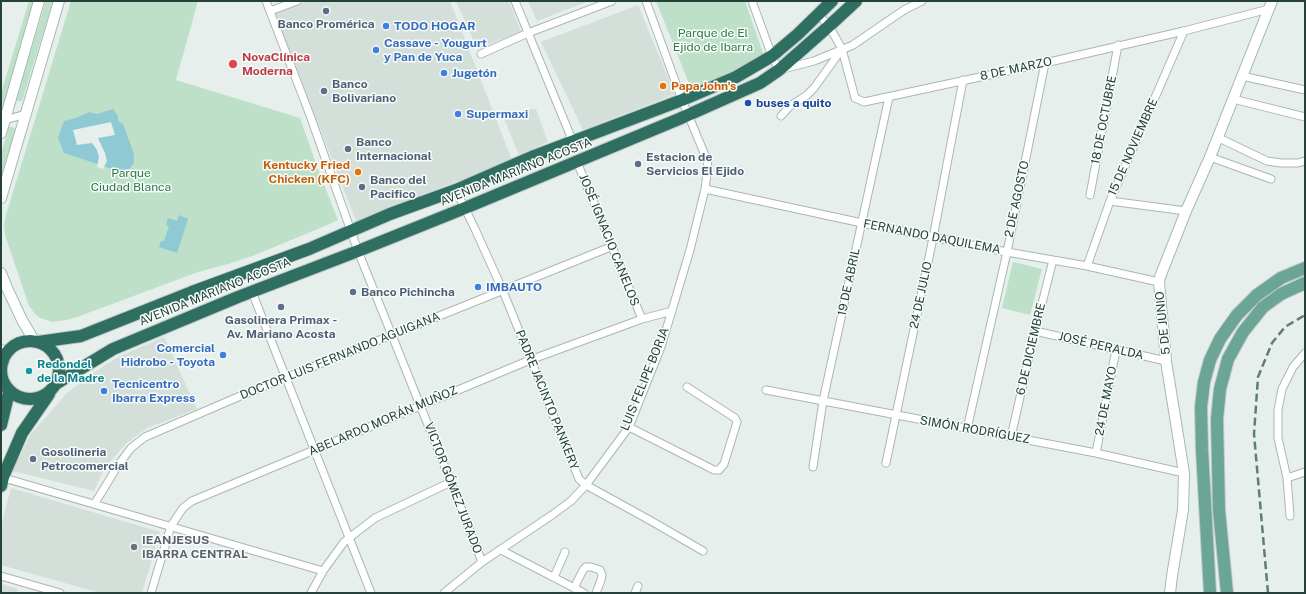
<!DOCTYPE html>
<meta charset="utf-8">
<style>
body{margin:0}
#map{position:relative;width:1306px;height:594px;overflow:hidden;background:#e6efeb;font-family:"Public Sans",sans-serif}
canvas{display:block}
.frame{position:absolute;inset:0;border:2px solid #24423a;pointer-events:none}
</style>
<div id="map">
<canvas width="1306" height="594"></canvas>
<div class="frame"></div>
</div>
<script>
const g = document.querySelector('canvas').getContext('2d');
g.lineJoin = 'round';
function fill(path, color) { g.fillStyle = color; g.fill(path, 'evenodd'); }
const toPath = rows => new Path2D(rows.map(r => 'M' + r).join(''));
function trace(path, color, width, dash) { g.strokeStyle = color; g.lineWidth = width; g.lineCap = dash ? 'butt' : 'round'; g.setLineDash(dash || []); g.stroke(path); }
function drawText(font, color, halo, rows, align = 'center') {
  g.font = font + ' "Public Sans",sans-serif'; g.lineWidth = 3; g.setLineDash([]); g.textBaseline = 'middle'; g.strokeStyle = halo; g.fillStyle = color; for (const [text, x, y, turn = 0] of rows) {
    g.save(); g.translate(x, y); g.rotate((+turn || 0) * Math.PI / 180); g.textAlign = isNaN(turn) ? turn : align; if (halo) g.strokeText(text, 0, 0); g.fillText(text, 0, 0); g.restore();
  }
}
fill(toPath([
 [307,1,450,1,512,160,356,221,275,13],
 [456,1,509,1,521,32,477,49],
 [528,1,589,1,537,21],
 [638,5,675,94,583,130,541,42],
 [532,109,536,109,548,142,519,155,504,119],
 [164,337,197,409,147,428,127,443,105,467,94,491,12,471,31,434,67,393,93,373,118,357],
 [11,488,160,532,142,593,100,593,1,565,1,526],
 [1,584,18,589,17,593,1,593]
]), '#d4dfda');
fill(toPath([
 [29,1,36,1,5,104,1,106,1,93],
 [46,1,53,1,22,101,15,101],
 [71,1,198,1,176,80,300,118,318,169,338,220,325,226,255,255,228,264,198,272,80,316,67,320,52,322,40,318,35,314,29,306,8,244,5,235,4,224,6,215],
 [656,1,745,1,764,56,734,73,692,91],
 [9,127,13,127,16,129,1,180,1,154],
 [1013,262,1042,269,1030,315,1002,308]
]), '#bfe0c8');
fill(toPath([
 [113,109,118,116,118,121,123,124,134,154,134,163,128,170,121,172,64,153,58,138,64,121,76,118,89,112,97,114],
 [179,215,188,219,177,253,159,247,161,241,164,241,169,226,166,225,168,218,177,221]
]), '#8ec9d4');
fill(toPath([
 [111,122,115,135,98,138,105,153,107,161,103,169,97,167,99,157,97,150,92,143,77,145,73,130]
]), '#e6efeb');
const street = toPath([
 [266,1,311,118,358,251,451,482,482,562],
 [515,1,573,142],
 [752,1,772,56,779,70,814,61,853,45,904,10,922,1],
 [270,11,297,1],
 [818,14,829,26,842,49,855,98,864,102,1045,63,1184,31,1269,9],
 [481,54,528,33,612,1],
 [1242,76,1305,90],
 [1233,99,1305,117],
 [781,116,790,106,807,95,814,88,842,49],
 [1,121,26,114],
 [1217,137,1267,161,1281,163,1298,163,1305,161],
 [1210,157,1271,179],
 [577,162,642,319],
 [705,189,862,223,1007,252,1087,266,1159,282],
 [456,190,475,229,503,291,579,479,586,485,653,522,703,551],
 [1090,195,1118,45],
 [1110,201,1186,211],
 [1087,266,1110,201,1184,31],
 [252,292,371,593],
 [1035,331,1166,361],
 [766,390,1096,453,1184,473],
 [629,427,714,470,719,470,724,464,737,422,735,418,687,387],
 [967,429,1007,252,1045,63],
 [1011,437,1035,331,1053,260],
 [1096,453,1116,350],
 [886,463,933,238,963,80],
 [813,467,823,401,889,97],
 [1,477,323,571],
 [1287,478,1305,472],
 [95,503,119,464,131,448,145,437,238,397,613,246],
 [1290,516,1287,478,1278,438,1278,410,1282,389,1293,367,1305,353],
 [501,550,584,593],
 [1,576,60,593],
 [554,577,565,552],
 [574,588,583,570,586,567,591,567,600,570,602,575,601,580,596,593],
 [151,593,171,526,183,508,192,501,530,360,642,319,672,311],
 [311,593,323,571,344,542,349,538,375,518,451,482],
 [444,593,482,562,552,515,571,501,586,485,629,427,661,347,690,250,705,189,708,167,707,160,682,100,646,1],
 [635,593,638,586]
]);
const secondary = toPath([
 [1,133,39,1],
 [1,198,59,1],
 [1,273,7,288,22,320,35,342],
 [1,350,4,357],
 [1170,593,1172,576,1183,510,1184,473,1166,361,1159,282,1160,277,1186,211,1210,157,1272,1]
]);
const primary = toPath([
 [1,362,3,361],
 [1210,593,1202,450,1201,407,1204,382,1210,360,1220,339,1237,315,1257,295,1281,278,1305,268],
 [1227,593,1219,510,1217,419,1220,389,1228,359,1243,332,1263,307,1281,294,1305,283]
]);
const highway = toPath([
 '1 370a29 29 0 1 1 58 0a29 29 0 1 1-58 0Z',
 [38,342,81,336,192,292,309,249,390,214,456,190,534,156,682,100,736,77,772,56,798,34,832,1],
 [57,383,113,349,238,297,358,251,465,208,679,119,760,83,779,70,829,26,856,1],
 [1,425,9,392],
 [1,486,3,477,22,433,49,394]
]);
trace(street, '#a8b8b2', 9);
trace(secondary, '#a4bbb3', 12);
trace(primary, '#c2cac8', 14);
trace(highway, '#c2cac8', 14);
trace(street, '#fff', 7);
trace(secondary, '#fff', 10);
trace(primary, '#6aa596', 12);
trace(highway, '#2f6f62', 12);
trace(toPath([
 [1268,593,1254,434,1258,377,1272,343,1285,327,1305,315]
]), '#5f7d75', 2.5, [8, 4]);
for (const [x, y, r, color] of [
 [326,11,4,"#5c6f8a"],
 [386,26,4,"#3f7fe0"],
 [376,50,4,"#3f7fe0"],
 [233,64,5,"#e0444e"],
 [444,73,4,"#3f7fe0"],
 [663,86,4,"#e8710a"],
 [324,91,4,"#5c6f8a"],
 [748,103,4,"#1a4fb4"],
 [458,114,4,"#3f7fe0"],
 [348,149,4,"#5c6f8a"],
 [638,164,4,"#5c6f8a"],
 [358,172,4,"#e8710a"],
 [362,187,4,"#5c6f8a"],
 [478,287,4,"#3f7fe0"],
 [353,292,4,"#5c6f8a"],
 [281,307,4,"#5c6f8a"],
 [223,355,4,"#3f7fe0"],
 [29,371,4,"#0f9aa8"],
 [104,391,4,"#3f7fe0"],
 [33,459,4,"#5c6f8a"],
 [134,547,4,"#6b7280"]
]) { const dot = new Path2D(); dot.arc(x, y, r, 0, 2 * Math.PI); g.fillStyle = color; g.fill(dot); trace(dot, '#f7fbf9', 1.5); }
drawText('bold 12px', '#4e5e75', '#f7fbf9', [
 ["Banco Promérica",326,24,"center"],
 ["Banco",332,84],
 ["Bolivariano",332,98],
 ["Banco",356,142],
 ["Internacional",356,156],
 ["Estacion de",646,157],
 ["Servicios El Ejido",646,171],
 ["Banco del",370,180],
 ["Pacifico",370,194],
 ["Banco Pichincha",361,292],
 ["Gasolinera Primax -",281,320,"center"],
 ["Av. Mariano Acosta",281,334,"center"],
 ["Gosolineria",41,452],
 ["Petrocomercial",41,466]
], 'left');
drawText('bold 12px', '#366cbe', '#f7fbf9', [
 ["TODO HOGAR",394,26],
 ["Cassave - Yougurt",384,43],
 ["y Pan de Yuca",384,57],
 ["Jugetón",452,73],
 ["Supermaxi",466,114],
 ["IMBAUTO",486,287],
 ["Comercial",215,348,"right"],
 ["Hidrobo - Toyota",215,362,"right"],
 ["Tecnicentro",112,384],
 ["Ibarra Express",112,398]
], 'left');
drawText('12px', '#2d7a4b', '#f7fbf9', [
 ["Parque de El",713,33],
 ["Ejido de Ibarra",713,47],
 ["Parque",131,173],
 ["Ciudad Blanca",131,187]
]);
drawText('bold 12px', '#be3a42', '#f7fbf9', [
 ["NovaClínica",242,57],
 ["Moderna",242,71]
], 'left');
drawText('12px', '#24423a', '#f7fbf9', [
 ["8 DE MARZO",1016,69,-12],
 ["18 DE OCTUBRE",1104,120,-79],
 ["15 DE NOVIEMBRE",1133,147,-66],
 ["AVENIDA MARIANO ACOSTA",516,172,-22],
 ["2 DE AGOSTO",1017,199,-78],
 ["FERNANDO DAQUILEMA",932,237,11],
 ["JOSÉ IGNACIO CANELOS",609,240,68],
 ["19 DE ABRIL",849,282,-78],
 ["AVENIDA MARIANO ACOSTA",215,292,-22],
 ["24 DE JULIO",921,295,-78],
 ["5 DE JUNIO",1163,323,-96],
 ["JOSÉ PERALDA",1101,346,13],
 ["6 DE DICIEMBRE",1031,349,-77],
 ["DOCTOR LUIS FERNANDO AGUIGANA",340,356,-22],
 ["LUIS FELIPE BORJA",645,379,-68],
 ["PADRE JACINTO PANKERY",547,400,68],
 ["24 DE MAYO",1106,401,-79],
 ["ABELARDO MORÁN MUÑOZ",383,421,-23],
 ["SIMÓN RODRÍGUEZ",975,430,10],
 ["VICTOR GÓMEZ JURADO",453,488,69]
]);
drawText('bold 12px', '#c56008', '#f7fbf9', [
 ["Papa John's",671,86],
 ["Kentucky Fried",350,165,"right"],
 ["Chicken (KFC)",350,179,"right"]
], 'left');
drawText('bold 12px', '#164399', '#f7fbf9', [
 ["buses a quito",756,103]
], 'left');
drawText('bold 12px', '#0d838f', '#f7fbf9', [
 ["Redondel",37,364],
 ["de la Madre",37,378]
], 'left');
drawText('bold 12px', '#5b616d', '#f7fbf9', [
 ["IEANJESUS",142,540],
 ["IBARRA CENTRAL",142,554]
], 'left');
</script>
